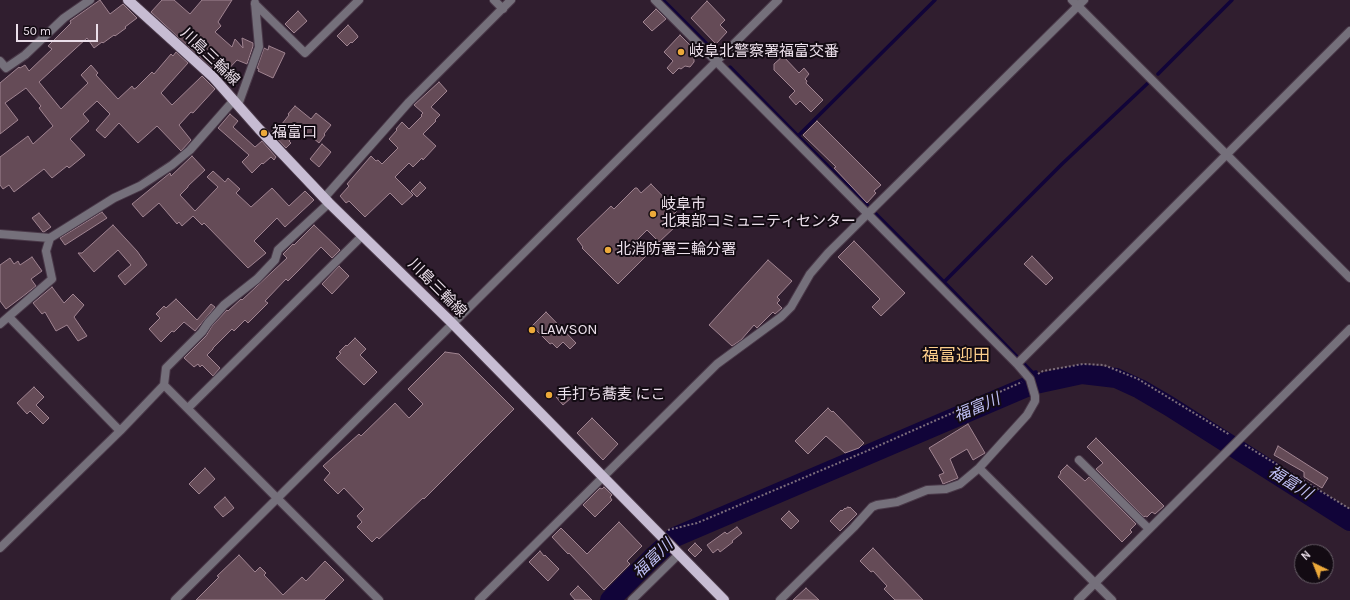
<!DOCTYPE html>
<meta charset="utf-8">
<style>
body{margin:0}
#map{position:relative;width:1350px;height:600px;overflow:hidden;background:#301e2f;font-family:Karla,sans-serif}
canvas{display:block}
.north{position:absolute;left:1294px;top:544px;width:40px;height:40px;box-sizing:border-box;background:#130b13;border:1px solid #696069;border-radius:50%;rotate:317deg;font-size:11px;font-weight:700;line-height:16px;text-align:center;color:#ebdfea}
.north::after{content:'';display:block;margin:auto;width:14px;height:18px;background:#eca93a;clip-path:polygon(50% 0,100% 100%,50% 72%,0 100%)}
.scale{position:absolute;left:16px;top:24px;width:82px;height:18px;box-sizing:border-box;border:2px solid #ebdfea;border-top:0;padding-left:5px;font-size:12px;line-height:14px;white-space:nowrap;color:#ebdfea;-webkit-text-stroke:3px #130b13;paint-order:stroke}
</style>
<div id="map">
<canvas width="1350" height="600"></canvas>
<div class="north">N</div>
<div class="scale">50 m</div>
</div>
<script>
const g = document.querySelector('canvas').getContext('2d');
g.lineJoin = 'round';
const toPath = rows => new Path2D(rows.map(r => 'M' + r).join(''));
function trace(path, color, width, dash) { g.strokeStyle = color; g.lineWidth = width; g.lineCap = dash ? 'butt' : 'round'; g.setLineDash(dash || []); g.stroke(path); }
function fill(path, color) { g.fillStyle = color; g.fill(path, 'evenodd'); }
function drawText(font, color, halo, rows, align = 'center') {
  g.font = font + ' Karla,"Noto Sans JP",sans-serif'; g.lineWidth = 4; g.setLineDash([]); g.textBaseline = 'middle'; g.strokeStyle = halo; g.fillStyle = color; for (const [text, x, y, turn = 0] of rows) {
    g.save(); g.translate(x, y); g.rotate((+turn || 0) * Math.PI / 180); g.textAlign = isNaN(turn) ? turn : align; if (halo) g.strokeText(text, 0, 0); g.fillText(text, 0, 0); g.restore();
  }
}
trace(toPath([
 [663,0,712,49],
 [935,0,798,136,944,282],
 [730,67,798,136],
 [1158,74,1232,0],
 [1036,372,1033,373,944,282,1062,164,1148,83],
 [1040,379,1041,383]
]), '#110439', 3.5);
trace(toPath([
 [610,600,652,558,675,537,1031,385,1082,374,1116,378,1140,389,1169,406,1350,521]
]), '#110439', 20);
const building = toPath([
 [100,0,110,14,123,4,137,18,125,27,126,28,115,36,114,35,103,43,102,42,94,48,87,38,39,82,61,109,88,83,81,75,91,65,98,73,96,75,118,99,132,86,134,89,136,88,152,72,154,74,171,54,173,56,176,52,188,63,161,93,172,105,202,76,215,89,193,113,191,112,179,125,191,140,181,151,157,126,138,143,119,123,105,138,96,130,110,114,97,101,83,114,89,121,70,139,85,155,69,168,67,166,52,178,44,169,14,192,9,185,3,189,0,185,0,157,28,136,33,144,53,126,39,108,41,106,26,88,5,103,18,120,0,134,0,83,19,67,20,68,25,65,29,71,52,49,48,46,71,23,70,21,100,0],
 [162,0,174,0,190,14,202,0,232,0,218,22,221,26,215,32,232,47,235,39,243,48,242,38,253,43,253,46,247,64,237,60,221,77,151,12,162,0],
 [707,1,725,20,720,25,727,32,716,44,691,18,707,1],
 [656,9,666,19,652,31,643,22,656,9],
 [298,11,307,21,294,33,285,24,298,11],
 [348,25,357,35,358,37,352,43,351,42,347,46,337,36,348,25],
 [680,35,697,52,694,57,694,62,690,67,685,66,681,69,679,68,673,74,667,68,673,61,664,52,680,35],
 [269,46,285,53,273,78,258,71,259,69,257,68,264,48,268,50,269,46],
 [783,56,799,73,804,68,809,74,805,79,807,81,806,83,823,100,811,112,800,101,796,105,789,97,795,91,774,70,774,64,783,56],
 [439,82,447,91,431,107,440,115,435,120,436,121,423,134,436,146,423,160,422,158,413,167,409,163,395,177,413,195,402,205,390,193,365,217,349,201,346,203,340,196,349,186,347,184,371,156,376,161,378,160,382,164,398,148,389,139,397,130,396,129,402,122,409,129,422,116,421,115,423,113,414,105,439,82],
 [295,106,311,119,316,113,331,125,324,134,325,135,319,143,300,127,289,141,291,143,286,148,271,132,276,127,278,129,289,115,288,114,295,106],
 [230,114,238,121,233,127,255,147,262,141,276,157,274,160,271,157,263,164,262,163,252,173,242,162,249,155,218,128,230,114],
 [817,121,881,185,874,191,876,193,867,203,834,168,836,167,803,135,817,121],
 [322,144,331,152,319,167,310,159,322,144],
 [192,156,205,170,188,186,188,187,180,195,195,211,218,187,207,177,213,171,225,182,228,178,240,189,236,193,251,207,272,188,289,206,305,191,314,200,285,227,277,218,254,241,266,253,248,268,204,223,202,225,193,216,182,226,179,222,177,224,159,203,143,217,132,204,170,173,171,176,192,156],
 [420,182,426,188,417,197,411,191,420,182],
 [651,184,677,211,669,219,676,226,659,242,647,230,635,242,648,254,618,284,582,248,583,247,577,239,611,206,614,209,635,188,637,188,641,193,651,184],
 [102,212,107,218,65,245,60,238,102,212],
 [39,213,51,227,44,232,43,232,32,218,39,213],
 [113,225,137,251,147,265,125,285,118,276,131,265,118,250,94,272,78,253,82,253,113,225],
 [314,225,340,250,332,258,321,247,299,270,288,281,286,279,265,301,268,303,248,323,245,320,234,331,232,329,213,348,213,349,207,355,220,368,213,376,202,365,200,367,198,364,194,367,184,358,206,336,212,326,227,310,228,311,241,299,242,300,287,258,283,254,293,244,294,245,314,225],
 [854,241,905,293,881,316,872,307,880,299,838,257,854,241],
 [1032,256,1053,278,1046,285,1024,264,1032,256],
 [32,257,42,271,31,279,36,286,22,297,6,309,0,301,0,265,10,258,14,264,18,261,20,265,32,257],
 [768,260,792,281,777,297,780,300,777,303,782,308,775,314,773,312,757,328,754,325,741,340,732,346,709,325,768,260],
 [339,266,349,276,332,294,322,284,339,266],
 [52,287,64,303,73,294,84,305,74,317,87,336,78,341,67,325,56,331,45,312,42,314,33,303,52,287],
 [176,299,197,320,211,304,215,307,195,331,184,322,174,332,172,331,161,342,149,329,160,318,156,314,164,306,166,308,176,299],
 [546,312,576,343,570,349,563,342,557,348,552,343,550,344,532,326,546,312],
 [355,338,366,349,360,355,377,372,364,385,336,358,341,353,339,352,346,345,347,346,355,338],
 [445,352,459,354,514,409,424,499,423,498,379,539,377,537,372,542,357,527,362,522,357,516,364,509,344,488,338,494,324,480,330,473,323,466,359,434,361,436,395,403,409,418,423,404,408,389,445,352],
 [34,387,44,397,36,405,49,418,43,424,30,411,27,414,17,403,34,387],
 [563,390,571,398,563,405,556,397,563,390],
 [828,408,832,412,833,411,864,443,859,448,845,453,826,436,808,454,795,441,828,408],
 [592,418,618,444,603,460,577,433,592,418],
 [968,424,985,453,973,460,967,449,950,459,958,478,943,484,939,475,944,473,929,448,968,424],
 [1096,438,1164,506,1155,514,1152,512,1147,517,1145,516,1144,517,1096,469,1103,463,1087,447,1096,438],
 [1278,446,1328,478,1322,488,1304,477,1304,472,1274,455,1278,446],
 [1067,465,1085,481,1089,477,1136,524,1130,530,1132,532,1122,542,1058,477,1061,473,1060,472,1067,465],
 [205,468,215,479,199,494,189,484,205,468],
 [604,487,612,495,610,497,612,500,595,517,583,505,600,488,602,489,604,487],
 [225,497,234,508,223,517,214,507,225,497],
 [848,507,849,508,850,507,857,514,840,531,830,521,841,510,842,511,845,508,845,509,848,507],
 [789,511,799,521,791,529,781,519,789,511],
 [619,522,642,546,627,561,630,564,604,590,569,553,568,554,552,537,561,528,587,554,619,522],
 [737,527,742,533,732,541,733,542,720,552,718,549,713,553,707,545,725,532,727,534,737,527],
 [695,543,702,550,695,557,688,550,695,543],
 [873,548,893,569,923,600,895,600,884,589,887,586,873,571,871,572,860,561,873,548],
 [540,551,544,556,545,555,559,569,548,581,529,562,540,551],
 [239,555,255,572,260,567,266,573,264,575,283,595,302,577,306,581,325,561,344,580,324,600,196,600,219,577,217,576,239,555],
 [578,586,592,600,575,600,570,594,578,586],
 [806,588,819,600,793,600,806,588]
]);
fill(building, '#654b57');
trace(building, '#a08491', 1);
const minor = toPath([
 [494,0,503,9],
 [655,0,1017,364,1030,379,1035,396,1035,401,1027,415,979,468,960,484,946,489,927,490,897,502,877,505,872,507,854,527,780,600],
 [1072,0,1350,278],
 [255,4,305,53,359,0],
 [0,61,6,68,25,55,64,18,90,0],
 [238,105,259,47,255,3],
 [325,197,409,102,511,0],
 [0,234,50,238,114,198,140,186,172,165,190,150,234,100],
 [9,317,120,431],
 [0,324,52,279,46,251,50,238],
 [1017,364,1350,31],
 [164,385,379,600],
 [188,408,363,235],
 [1079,460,1149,529],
 [979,468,1112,600],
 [0,548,120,431,164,385,166,368,202,332,208,323,224,305,257,279,275,260,278,250,329,203],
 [479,600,717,364,781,317,791,307,810,274,828,253,1084,0],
 [632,600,678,555],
 [1078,600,1350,329]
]);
const tertiary = toPath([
 [175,600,778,0]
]);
const primary = toPath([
 [128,0,213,77,259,129,329,203,452,323,724,600]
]);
trace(minor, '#4a3949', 10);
trace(tertiary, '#4a3949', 10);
trace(primary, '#4a3949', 12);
trace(toPath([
 [1038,374,1043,371,1083,364,1104,365,1138,379,1230,435],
 [1245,445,1350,509],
 [668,530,697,523,869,450,1022,382]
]), '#7d6e7c', 2, [2, 2]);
trace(minor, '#75707b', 8);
trace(tertiary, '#75707b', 8);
trace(primary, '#c7bcd3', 10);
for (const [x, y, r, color] of [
 [681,52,4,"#eca93a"],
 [264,133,4,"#eca93a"],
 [653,214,4,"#eca93a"],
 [608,250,4,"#eca93a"],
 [532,330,4,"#eca93a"],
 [549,395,4,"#eca93a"]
]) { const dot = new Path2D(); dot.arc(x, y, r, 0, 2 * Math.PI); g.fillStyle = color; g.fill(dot); trace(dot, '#130b13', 1.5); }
drawText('15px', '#ebdfea', '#130b13', [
 ["岐阜北警察署福富交番",689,52],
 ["福富口",272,133],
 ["岐阜市",661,205],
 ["北東部コミュニティセンター",661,222],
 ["北消防署三輪分署",616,250],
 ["LAWSON",540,330],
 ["手打ち蕎麦 にこ",557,395]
], 'left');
drawText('15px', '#ebdfea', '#130b13', [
 ["川島三輪線",210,57,44],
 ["川島三輪線",437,288,45]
]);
drawText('italic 16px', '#bfbff5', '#130b13', [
 ["福富川",977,408,-23],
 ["福富川",1290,483,32],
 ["福富川",653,559,-44]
]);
drawText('17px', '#fdce8b', '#130b13', [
 ["福富迎田",956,356]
]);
</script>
